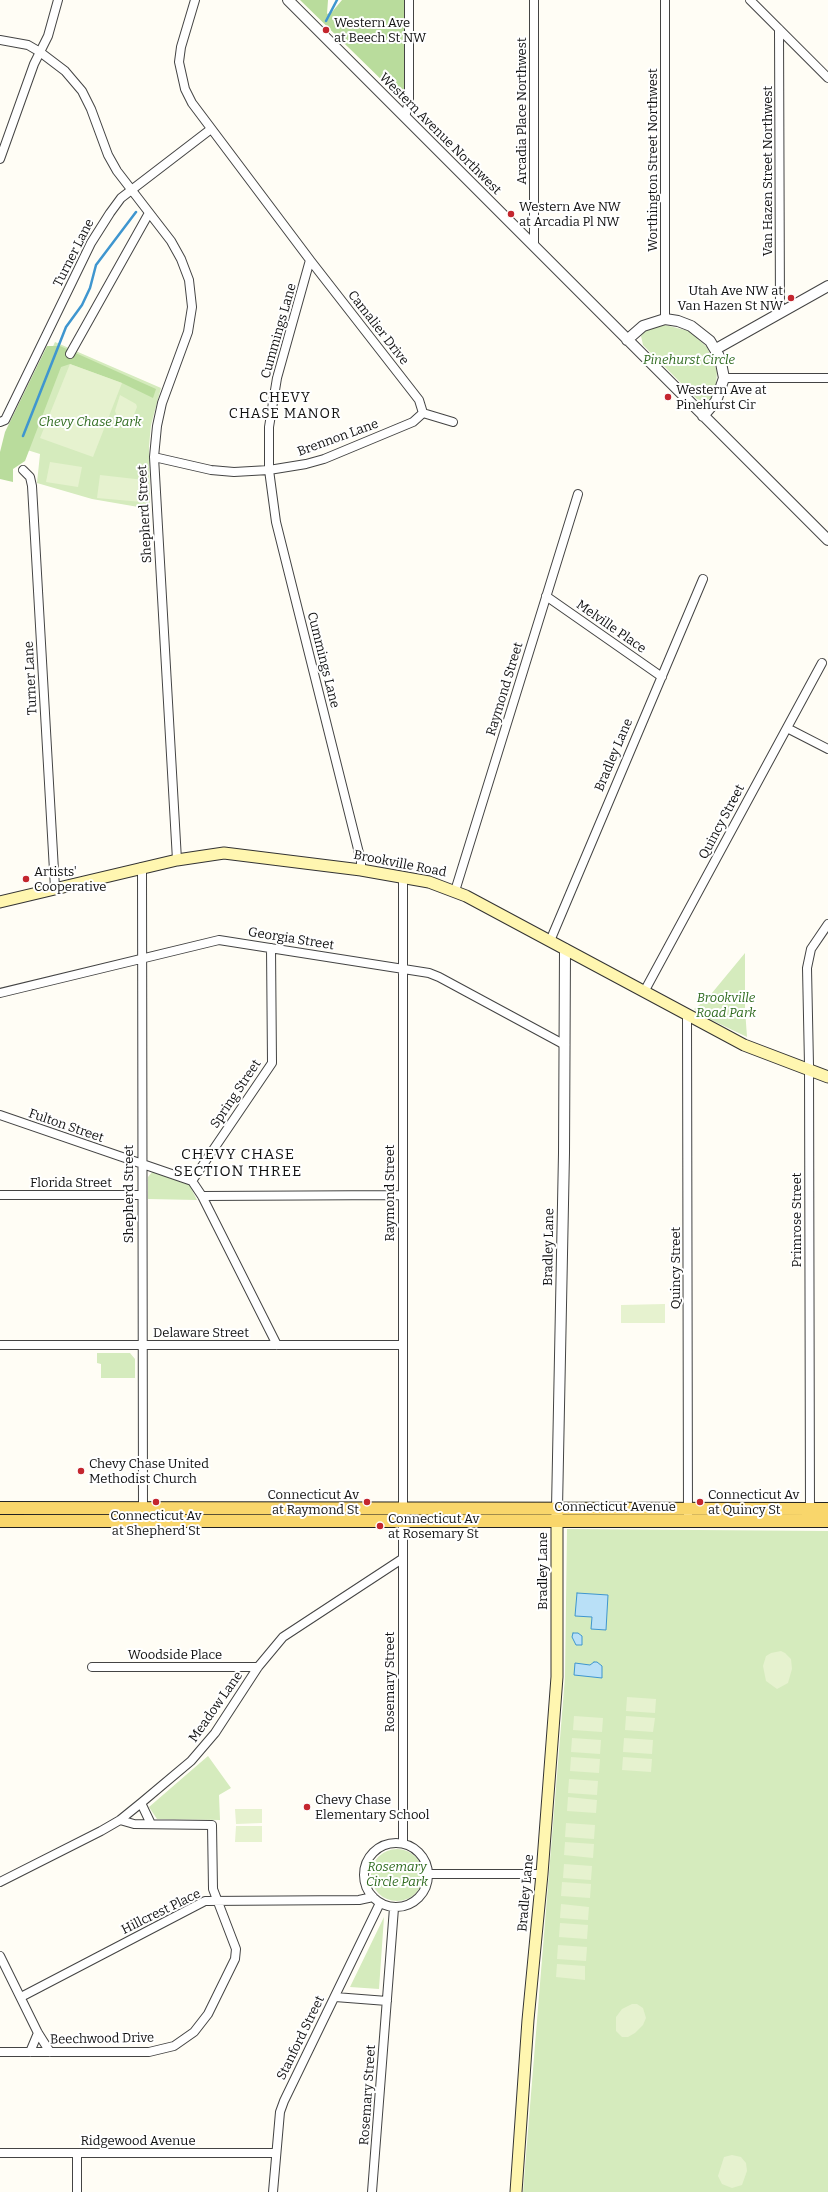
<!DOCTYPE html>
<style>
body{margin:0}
canvas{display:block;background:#fffdf5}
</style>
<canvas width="828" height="2192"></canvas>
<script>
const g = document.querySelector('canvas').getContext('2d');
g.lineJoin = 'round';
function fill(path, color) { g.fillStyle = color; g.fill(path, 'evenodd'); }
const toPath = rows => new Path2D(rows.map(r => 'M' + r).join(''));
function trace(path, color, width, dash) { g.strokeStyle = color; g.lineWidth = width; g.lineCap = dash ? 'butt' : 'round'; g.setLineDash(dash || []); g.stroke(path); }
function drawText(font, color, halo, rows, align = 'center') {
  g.font = font + ' Bitter,serif'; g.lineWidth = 4; g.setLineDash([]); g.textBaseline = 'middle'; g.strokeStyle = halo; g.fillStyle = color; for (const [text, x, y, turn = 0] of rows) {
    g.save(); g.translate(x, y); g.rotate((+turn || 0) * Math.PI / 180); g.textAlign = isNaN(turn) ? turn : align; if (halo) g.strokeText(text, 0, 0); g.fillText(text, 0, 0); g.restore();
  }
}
fill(toPath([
 [665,325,689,331,707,347,717,371,716,388,712,398,703,401,697,399,643,345,641,336,646,330],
 [55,342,161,388,151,425,149,446,150,509,92,499,37,483,40,454,8,444],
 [745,953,745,1009,747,1037,701,1015,694,1009,707,999],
 [153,1171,189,1184,197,1200,148,1199,148,1177],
 [97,1353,130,1353,135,1359,135,1378,101,1378,101,1364,97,1363],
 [567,1529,828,1531,828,2192,523,2192,565,1677],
 [208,1756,231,1788,219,1795,220,1820,157,1819,149,1807],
 '371 1875a26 26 0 1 1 52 0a26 26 0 1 1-52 0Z',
 [384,1917,379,1989,350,1987]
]), '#d5ebbd');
fill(toPath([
 [300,0,328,0,327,14,332,12,342,0,404,0,405,94,397,95],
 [47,346,60,346,156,389,153,398,122,383,70,364,61,367,25,461,13,469,13,482,0,479,0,452,5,432]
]), '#b9dc9c');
fill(toPath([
 [70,364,122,383,93,457,40,438],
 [120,395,136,404,137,407,130,425,118,419,115,411],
 [50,462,82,467,78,487,46,482],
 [100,475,144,480,142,502,97,498],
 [665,1304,665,1323,621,1323,621,1305],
 [781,1651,785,1653,791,1659,792,1669,788,1683,777,1689,766,1681,763,1666,766,1656,771,1653],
 [627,1697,656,1699,655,1713,626,1711],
 [574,1716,603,1718,602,1732,573,1730],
 [626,1716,655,1718,653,1732,625,1730],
 [572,1738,601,1740,600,1754,571,1752],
 [624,1738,653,1740,652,1754,623,1752],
 [571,1757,600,1759,599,1773,570,1771],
 [623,1757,652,1759,651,1772,622,1770],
 [569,1779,598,1781,597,1795,568,1793],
 [568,1797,597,1800,596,1813,567,1811],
 [235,1809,262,1809,262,1823,236,1824],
 [566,1823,595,1825,594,1839,565,1837],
 [236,1826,262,1826,262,1842,235,1842],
 [565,1842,594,1844,593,1858,564,1855],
 [564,1864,592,1866,591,1880,563,1878],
 [562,1882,591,1884,590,1898,561,1896],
 [561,1904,589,1907,588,1920,560,1918],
 [560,1923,588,1925,587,1939,559,1937],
 [558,1945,587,1947,586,1961,557,1959],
 [557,1964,585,1966,585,1980,556,1977],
 [632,2004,637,2004,643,2008,646,2018,643,2025,635,2033,628,2037,622,2037,616,2031,616,2017,622,2009],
 [732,2155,741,2157,746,2163,747,2171,742,2185,732,2188,722,2184,718,2176,724,2157]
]), '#e6f2cf');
const water = toPath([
 [577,1593,608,1595,606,1630,591,1629,592,1617,575,1616,577,1593],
 [573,1633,578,1633,582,1636,582,1645,576,1645,572,1637,573,1633],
 [594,1662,597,1662,602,1666,602,1678,574,1675,575,1663,590,1665,594,1662]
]);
fill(water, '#b9e0f7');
trace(water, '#3f96cf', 1);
trace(toPath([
 [326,21,337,0],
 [23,436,66,327,82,305,90,288,96,265,136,212]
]), '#3f96cf', 2.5);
const minor = toPath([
 [195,0,181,47,179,62,185,89,192,103,310,260,277,378,269,427,269,470,276,522,361,861,361,870],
 [665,0,665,319],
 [750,0,828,78],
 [779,29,780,312],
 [0,40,28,45,40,52,65,71,82,91,91,109,108,155,117,171,171,241,181,259,189,280,192,307,188,332,162,403,157,426,154,457,177,860],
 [405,117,409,101,409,0],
 [0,159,34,64,48,36,58,0],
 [534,246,534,0],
 [310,260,419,400,423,413],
 [70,354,149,213],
 [724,378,828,378],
 [0,422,5,420,91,243,110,213,121,198,211,129],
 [154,457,211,470,234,472,269,470,306,464,324,459,413,422,423,413,453,422],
 [23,470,30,477,32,486,55,888],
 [546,596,662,677],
 [787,728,828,749],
 [142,867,143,1513],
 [403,877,403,1843],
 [455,891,578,494],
 [550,941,703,579],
 [271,948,272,1063,192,1181,202,1196,277,1345],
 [644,992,822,663],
 [0,993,219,940,429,973,439,977,565,1045],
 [687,1015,688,1521],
 [0,1115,192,1181],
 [0,1195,141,1195],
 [202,1196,402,1195],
 [0,1345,402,1345],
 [810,1514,809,1065,807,968,811,949,828,924],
 [92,1667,258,1667],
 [141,1803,151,1824],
 '364 1875a32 32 0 1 1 64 0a32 32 0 1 1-64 0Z',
 [429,1874,542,1874],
 [0,1882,101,1831,120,1820,141,1803,191,1761,215,1733,258,1667,283,1637,402,1559],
 [0,1956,38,2033,50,2052],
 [21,1997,205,1901,359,1900,373,1897],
 [335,1997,387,2001],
 [0,2052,149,2052,174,2046,194,2032,208,2014,235,1959,236,1949,213,1889,212,1825,134,1824,120,1820],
 [30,2052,38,2033],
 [0,2153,276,2153],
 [77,2153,77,2192],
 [273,2192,280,2112,284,2101,380,1903],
 [372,2192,394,1908]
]);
const tertiary = toPath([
 [288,0,828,540],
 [627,340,643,326,665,319,678,321,691,326,710,341,720,358,724,378,716,401,703,416],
 [716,349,828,286],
 [557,1508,564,1153,565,949]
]);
const secondary = toPath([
 [0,902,177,860,224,853,361,870,429,882,466,896,744,1045,828,1077],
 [516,2192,528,2020,542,1874,557,1677,557,1512]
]);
const primary = toPath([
 [0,1508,828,1509],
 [0,1521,828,1521]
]);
trace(minor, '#444', 10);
trace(tertiary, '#444', 12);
trace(secondary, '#333', 13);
trace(primary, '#222', 14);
trace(minor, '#fff', 8);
trace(tertiary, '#fff', 10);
trace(secondary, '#fff6b0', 11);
trace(primary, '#f9d66b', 12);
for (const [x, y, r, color] of [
 [326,30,4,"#c4262e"],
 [511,214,4,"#c4262e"],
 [791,298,4,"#c4262e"],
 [668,397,4,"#c4262e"],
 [26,879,4,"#c4262e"],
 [81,1471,4,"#c4262e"],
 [156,1502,4,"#c4262e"],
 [367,1502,4,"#c4262e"],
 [700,1502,4,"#c4262e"],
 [380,1526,4,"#c4262e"],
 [307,1807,4,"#c4262e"]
]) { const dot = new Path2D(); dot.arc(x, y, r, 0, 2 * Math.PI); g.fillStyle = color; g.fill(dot); trace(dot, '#fff', 1.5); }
drawText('13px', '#111', '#fff', [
 ["Western Ave",334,23],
 ["at Beech St NW",334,38],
 ["Western Ave NW",519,207],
 ["at Arcadia Pl NW",519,222],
 ["Utah Ave NW at",783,291,"right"],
 ["Van Hazen St NW",783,306,"right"],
 ["Western Ave at",676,390],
 ["Pinehurst Cir",676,405],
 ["Artists'",34,872],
 ["Cooperative",34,887],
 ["Chevy Chase United",89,1464],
 ["Methodist Church",89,1479],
 ["Connecticut Av",359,1495,"right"],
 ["at Raymond St",359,1510,"right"],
 ["Connecticut Av",708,1495],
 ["at Quincy St",708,1510],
 ["Connecticut Av",156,1516,"center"],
 ["at Shepherd St",156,1531,"center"],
 ["Connecticut Av",388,1519],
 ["at Rosemary St",388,1534],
 ["Chevy Chase",315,1800],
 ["Elementary School",315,1815]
], 'left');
drawText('13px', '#111', '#fff', [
 ["Arcadia Place Northwest",522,111,-90],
 ["Western Avenue Northwest",440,134,45],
 ["Worthington Street Northwest",653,160,-90],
 ["Van Hazen Street Northwest",768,171,-90],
 ["Turner Lane",74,253,-63],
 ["Camalier Drive",378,328,52],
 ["Cummings Lane",279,331,-74],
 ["Brennon Lane",338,438,-20],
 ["Shepherd Street",145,514,-93],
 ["Melville Place",611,627,35],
 ["Cummings Lane",323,660,76],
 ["Turner Lane",31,678,-93],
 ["Raymond Street",505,689,-73],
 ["Bradley Lane",614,755,-67],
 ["Quincy Street",722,822,-62],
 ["Brookville Road",400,864,11],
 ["Georgia Street",291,939,9],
 ["Spring Street",236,1094,-56],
 ["Fulton Street",66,1126,19],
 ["Florida Street",71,1183],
 ["Raymond Street",390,1193,-90],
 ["Shepherd Street",129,1194,-90],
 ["Primrose Street",797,1220,-90],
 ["Bradley Lane",549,1247,-89],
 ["Quincy Street",676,1268,-90],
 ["Delaware Street",201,1333],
 ["Connecticut Avenue",615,1507],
 ["Bradley Lane",543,1571,-90],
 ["Woodside Place",175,1655],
 ["Rosemary Street",390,1682,-90],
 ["Meadow Lane",216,1707,-55],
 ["Bradley Lane",526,1893,-85],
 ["Hillcrest Place",161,1912,-26],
 ["Stanford Street",301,2038,-64],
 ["Beechwood Drive",102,2039,-1],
 ["Rosemary Street",368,2095,-86],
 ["Ridgewood Avenue",138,2141]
]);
drawText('italic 13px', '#2f6b1f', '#fff', [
 ["Pinehurst Circle",689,360],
 ["Chevy Chase Park",90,422],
 ["Brookville",726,998],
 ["Road Park",726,1013],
 ["Rosemary",397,1867],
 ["Circle Park",397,1882]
]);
g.letterSpacing = '1px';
drawText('14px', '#111', '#fff', [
 ["CHEVY",285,398],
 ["CHASE MANOR",285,414]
]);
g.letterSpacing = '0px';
g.letterSpacing = '1px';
drawText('15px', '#111', '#fff', [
 ["CHEVY CHASE",238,1155],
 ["SECTION THREE",238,1172]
]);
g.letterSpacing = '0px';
</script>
